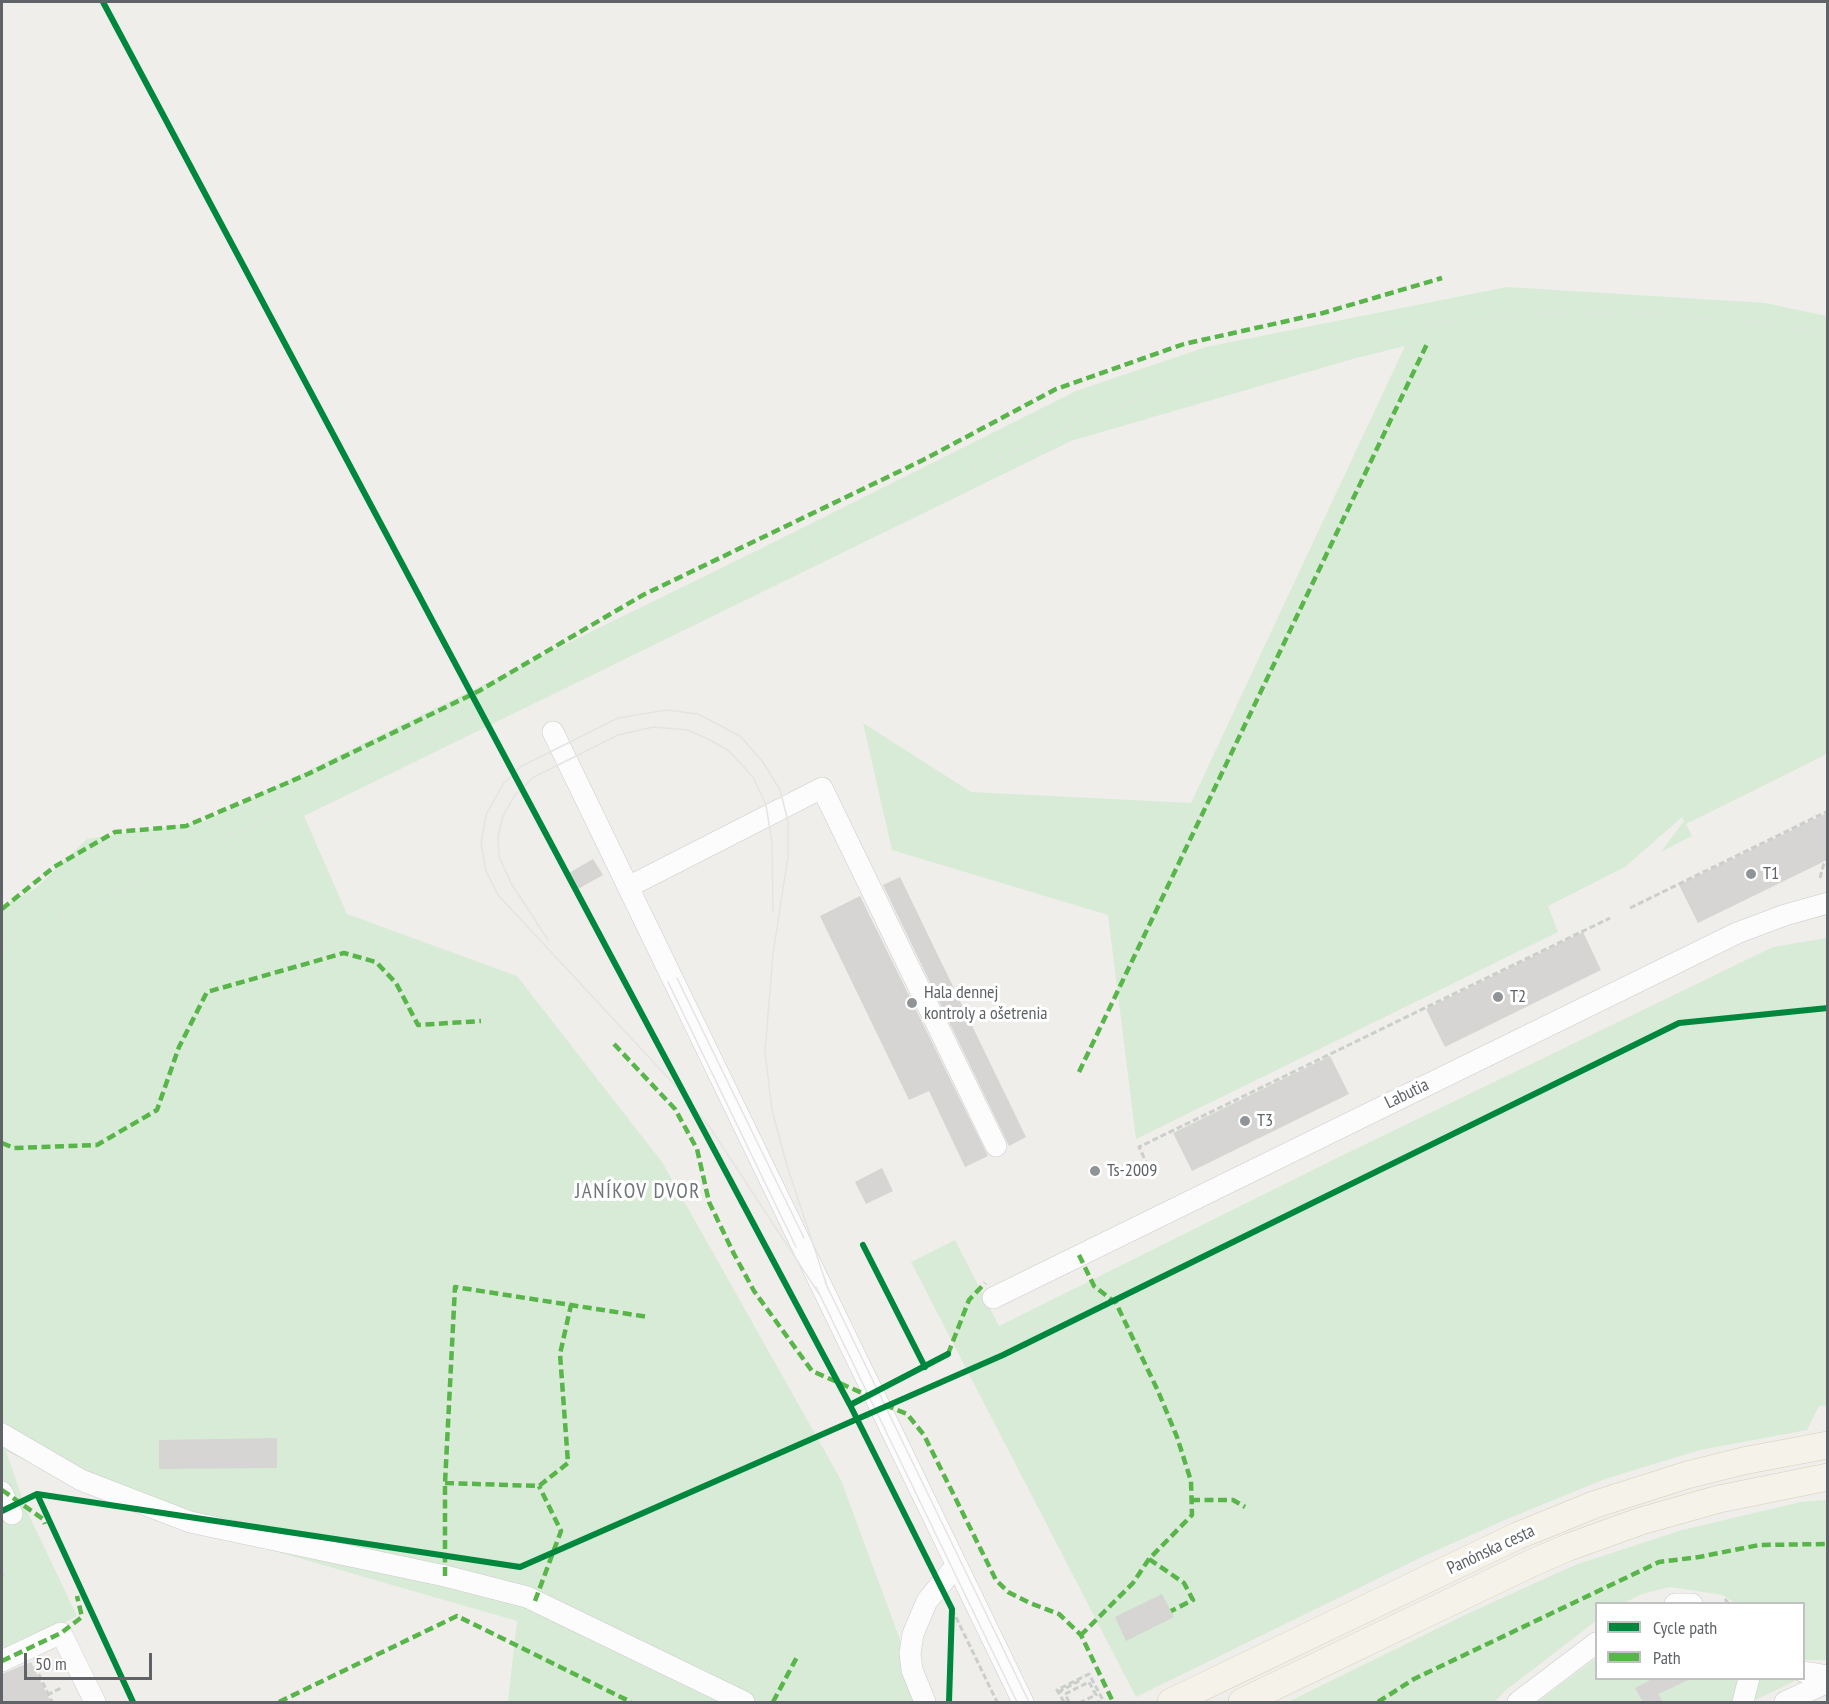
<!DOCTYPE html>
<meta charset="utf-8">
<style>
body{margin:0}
#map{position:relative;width:1829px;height:1704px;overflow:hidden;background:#efeeea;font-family:"PT Sans Narrow",sans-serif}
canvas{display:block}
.frame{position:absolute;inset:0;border:3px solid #5f6368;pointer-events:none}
.legend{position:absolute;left:1595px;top:1602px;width:210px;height:78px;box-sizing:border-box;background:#fff;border:2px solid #bfc1c3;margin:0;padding:8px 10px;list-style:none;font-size:18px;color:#5f6368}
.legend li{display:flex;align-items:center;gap:12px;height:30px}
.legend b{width:30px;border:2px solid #bfc1c3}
.scale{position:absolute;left:24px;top:1653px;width:128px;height:27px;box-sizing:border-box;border:3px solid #5f6368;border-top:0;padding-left:8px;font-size:18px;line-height:21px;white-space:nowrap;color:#5f6368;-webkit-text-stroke:4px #fff;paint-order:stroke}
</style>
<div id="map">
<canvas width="1829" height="1704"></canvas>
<div class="frame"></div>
<ul class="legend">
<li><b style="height:8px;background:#00873e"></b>Cycle path</li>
<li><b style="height:8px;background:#58b549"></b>Path</li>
</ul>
<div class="scale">50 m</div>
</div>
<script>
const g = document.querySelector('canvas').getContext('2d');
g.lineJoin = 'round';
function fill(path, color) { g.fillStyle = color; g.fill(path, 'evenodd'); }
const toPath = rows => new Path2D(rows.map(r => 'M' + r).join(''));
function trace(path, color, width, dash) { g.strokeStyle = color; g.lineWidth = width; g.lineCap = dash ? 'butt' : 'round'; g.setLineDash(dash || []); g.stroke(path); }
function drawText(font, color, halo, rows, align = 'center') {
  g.font = font + ' "PT Sans Narrow",sans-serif'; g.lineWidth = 6; g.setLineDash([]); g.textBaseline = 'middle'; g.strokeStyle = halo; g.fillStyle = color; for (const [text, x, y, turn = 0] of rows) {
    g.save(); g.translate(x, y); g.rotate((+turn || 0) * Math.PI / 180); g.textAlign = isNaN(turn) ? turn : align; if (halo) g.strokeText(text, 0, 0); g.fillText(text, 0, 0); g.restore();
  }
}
fill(toPath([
 [1507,287,1765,303,1827,316,1827,754,1686,824,1692,836,1661,852,1684,821,1682,817,1625,867,1548,906,1558,932,1136,1139,1108,915,892,850,863,723,971,792,1191,803,1405,346,1349,360,1071,441,304,816,347,914,517,976,662,1162,841,1480,923,1702,508,1702,517,1621,115,1505,6,1451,26,1509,77,1616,2,1656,2,906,36,888,87,839,205,821,754,552,1076,391,1206,347],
 [1827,938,1828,1406,1819,1406,1807,1430,1700,1450,1605,1479,1507,1519,1424,1556,1136,1697,911,1262,955,1240,999,1326,1337,1158,1773,947],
 [1827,1500,1827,1660,1804,1660,1804,1604,1734,1603,1723,1595,1670,1587,1642,1594,1624,1603,1596,1604,1596,1621,1506,1690,1494,1702,1288,1702,1469,1613,1575,1565,1682,1530,1801,1502],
 [1596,1658,1596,1678,1745,1679,1735,1702,1537,1702],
 [1756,1679,1799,1679,1751,1702]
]), '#d8ebd6');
fill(toPath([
 [1827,813,1827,860,1698,923,1679,885],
 [593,859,603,875,578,889,569,873],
 [900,877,1026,1137,1009,1146,883,885],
 [860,896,988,1156,965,1167,929,1091,909,1100,820,916],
 [1583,932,1601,970,1445,1047,1426,1009],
 [1330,1056,1349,1094,1192,1171,1173,1133],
 [882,1168,893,1191,866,1204,855,1182],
 [277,1438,277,1468,159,1469,159,1440],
 [1162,1594,1174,1617,1126,1641,1115,1617],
 [31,1662,51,1702,2,1702,2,1674],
 [1654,1678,1693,1678,1658,1694,1663,1702,1643,1702,1635,1688]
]), '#d6d5d3');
const minor = toPath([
 [553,732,1023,1702],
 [628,887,822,788,996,1146],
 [993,1298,1737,933,1785,915,1828,903],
 [2,1434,81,1480,190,1522,445,1576,527,1597,744,1702],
 [2,1492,12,1514],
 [1675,1604,1692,1604],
 [2,1661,61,1633,95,1702],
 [1804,1672,1828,1676],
 [925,1702,912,1670,910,1653,913,1634,927,1601,956,1566],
 [1518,1702,1596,1643],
 [1743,1702,1749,1678],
 [1785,1702,1828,1682]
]);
const major = toPath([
 [1171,1702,1517,1536,1596,1504,1687,1475,1743,1461,1828,1445],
 [1242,1702,1534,1562,1569,1547,1641,1521,1719,1499,1828,1477]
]);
trace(minor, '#cbcccc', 22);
trace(major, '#d7ceb8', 28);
trace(toPath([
 [1828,800,1828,801],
 [1820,878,1824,863,1828,862],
 [1630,908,1828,811],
 [1148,1166,1139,1147,1610,918],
 [2,1575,3,1574],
 [1725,1599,1729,1604],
 [952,1609,997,1702],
 [35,1666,52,1702],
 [1061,1693,1060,1691,1081,1680],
 [47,1695,61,1688],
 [1064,1702,1057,1690,1089,1674,1104,1702],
 [1069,1702,1065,1694,1089,1682,1096,1695,1081,1702],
 [1097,1702,1100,1702]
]), '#cacfcc', 3, [6, 3]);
trace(minor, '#fdfcfc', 21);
trace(major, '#f4f2e9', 27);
trace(toPath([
 [548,940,511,883,499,857,498,837,503,816,515,795,534,777,618,735,653,727,687,730,708,739,729,751,753,777,766,805,772,843,773,912],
 [677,978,804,1238],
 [668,982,796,1247],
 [825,1282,1029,1702],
 [816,1287,1017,1702],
 [819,1294,711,1129,685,1096,498,895,486,871,481,844,486,815,503,784,520,767,618,718,667,710,698,714,740,736,763,762,780,790,788,821,788,856,773,954,765,1051,772,1110,787,1166,828,1289]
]), '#e4e4e4', 1.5);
trace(toPath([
 [2,947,996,460,1084,420,1196,377,1255,359,1335,339,1437,322,1529,314,1595,313,1671,315,1752,322,1828,334]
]), '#e4e4e4', 4.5, [1.5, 8]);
trace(toPath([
 [2,909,54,867,115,832,186,826,308,774,479,691,643,595,923,460,1056,389,1184,344,1323,313,1442,278],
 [614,1044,675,1109,697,1149,709,1202,734,1254,754,1291,812,1371,869,1396],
 [1079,1072,1427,344],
 [2,1143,14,1148,97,1145,157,1110,179,1047,207,992,344,953,376,962,396,983,418,1025,481,1021],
 [1079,1255,1094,1286,1116,1303,1158,1391,1177,1437,1191,1481,1192,1515,1149,1559,1133,1583,1081,1635],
 [948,1354,969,1300,985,1283],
 [885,1405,907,1414,924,1435,996,1580,1008,1592,1030,1603,1059,1614,1081,1635,1113,1702],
 [445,1483,539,1486,568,1463,560,1354,571,1305],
 [2,1490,43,1519,45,1524],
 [1191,1500,1233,1500,1245,1507],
 [1149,1559,1184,1583,1193,1600,1171,1611],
 [445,1576,445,1483,455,1287,648,1317],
 [535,1601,561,1531,539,1486],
 [2,1661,61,1633,82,1617,77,1596],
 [279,1702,457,1616,631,1702],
 [773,1702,797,1657],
 [1378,1702,1414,1679,1659,1562,1699,1557,1759,1545,1828,1544]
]), '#58b549', 4.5, [9, 4.5]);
trace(toPath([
 [103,2,850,1405,952,1609,949,1702],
 [863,1245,925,1367],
 [850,1405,948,1354],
 [37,1494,133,1702],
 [2,1511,37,1494,520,1567,1003,1355,1679,1023,1828,1008]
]), '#00873e', 6);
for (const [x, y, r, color] of [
 [1751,874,6,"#919496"],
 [1498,997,6,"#919496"],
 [912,1003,6,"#919496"],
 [1245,1121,6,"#919496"],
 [1095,1171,6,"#919496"]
]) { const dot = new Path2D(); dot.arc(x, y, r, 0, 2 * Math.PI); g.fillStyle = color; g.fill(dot); trace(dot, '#fff', 2); }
drawText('18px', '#5f6368', '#fff', [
 ["T1",1763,874],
 ["Hala dennej",924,993],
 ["kontroly a ošetrenia",924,1014],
 ["T2",1510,997],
 ["T3",1257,1121],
 ["Ts-2009",1107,1171]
], 'left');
drawText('18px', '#5f6368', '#fff', [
 ["Labutia",1407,1094,-26],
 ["Panónska cesta",1491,1550,-25]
]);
g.letterSpacing = '1.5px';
drawText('21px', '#70757a', '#fff', [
 ["JANÍKOV DVOR",638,1192]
]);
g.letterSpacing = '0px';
</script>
